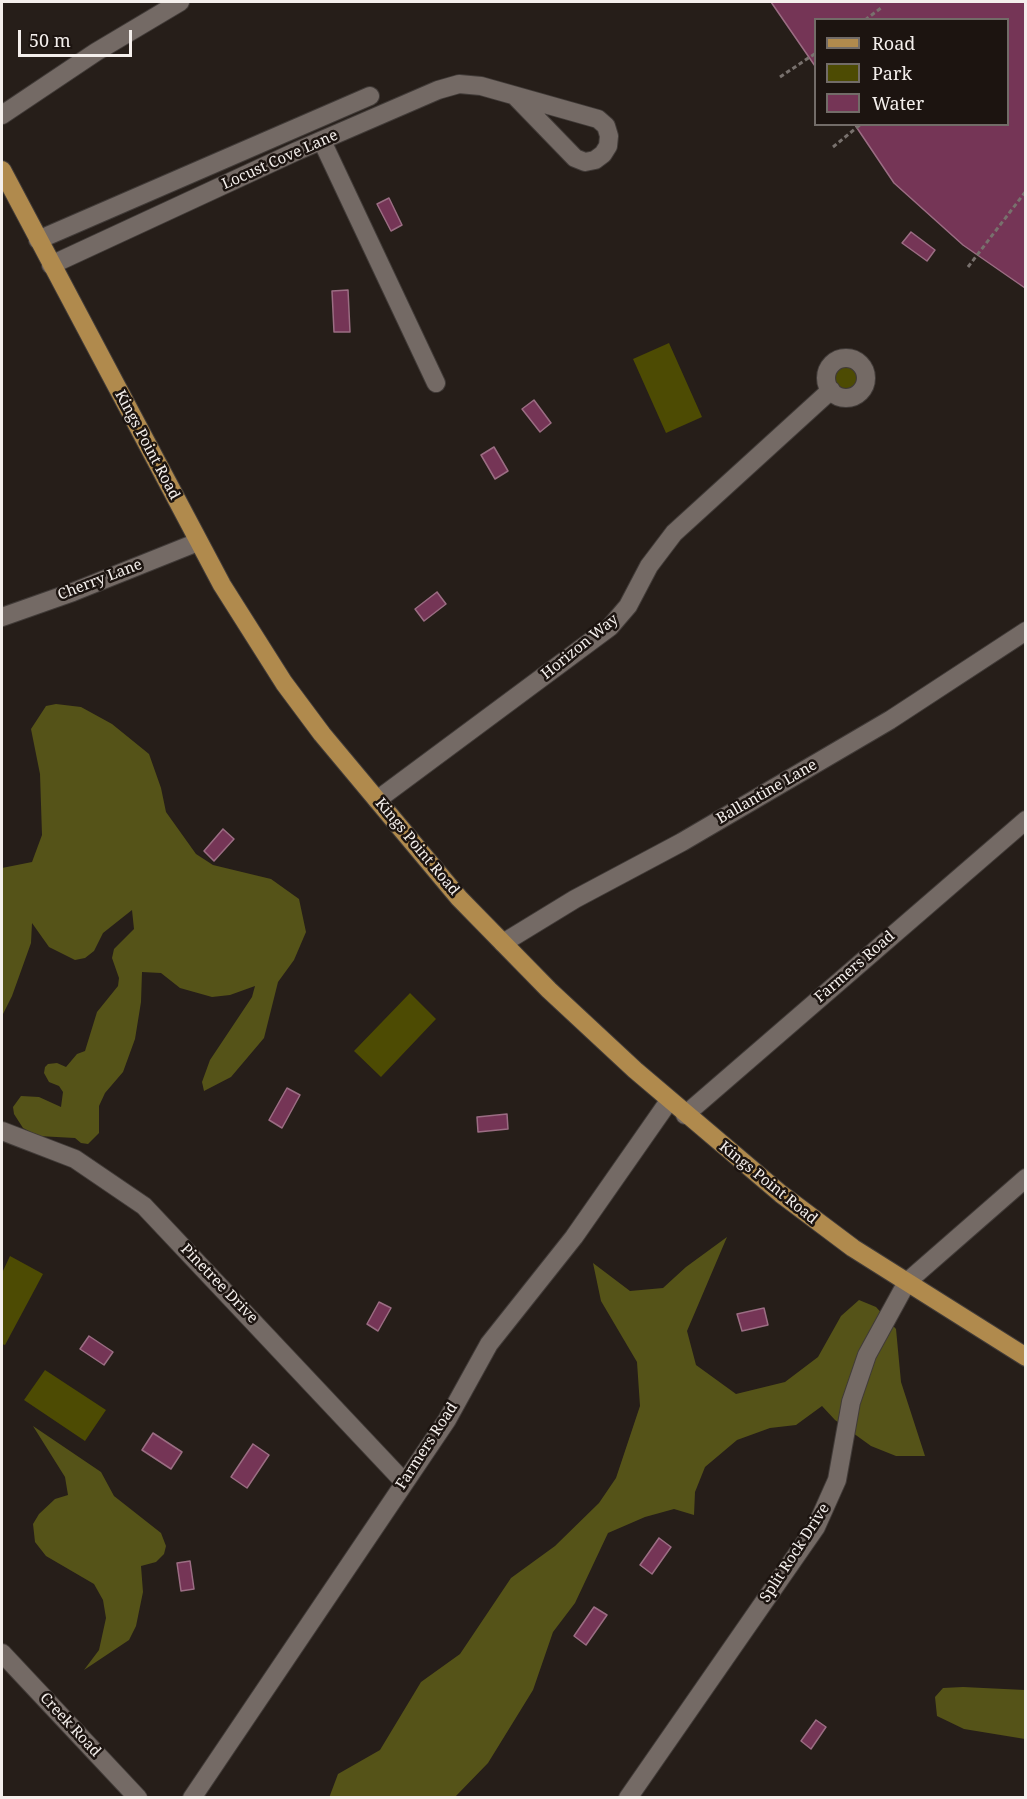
<!DOCTYPE html>
<style>
body{margin:0}
#map{position:relative;width:1027px;height:1799px;overflow:hidden;background:#261e19;font-family:"Noto Serif",serif}
canvas{display:block}
.frame{position:absolute;inset:0;border:3px solid #f4efec;pointer-events:none}
.legend{position:absolute;left:814px;top:18px;width:195px;height:108px;box-sizing:border-box;background:#1c1410;border:2px solid #726c68;margin:0;padding:8px 10px;list-style:none;font-size:18px;color:#f4efec}
.legend li{display:flex;align-items:center;gap:12px;height:30px}
.legend b{width:30px;border:2px solid #726c68}
.scale{position:absolute;left:18px;top:30px;width:114px;height:27px;box-sizing:border-box;border:3px solid #f4efec;border-top:0;padding-left:8px;font-size:18px;line-height:21px;white-space:nowrap;color:#f4efec;-webkit-text-stroke:4px #1c1410;paint-order:stroke}
</style>
<div id="map">
<canvas width="1027" height="1799"></canvas>
<div class="frame"></div>
<ul class="legend">
<li><b style="height:8px;background:#b08a4d"></b>Road</li>
<li><b style="height:16px;background:#4d4b03"></b>Park</li>
<li><b style="height:16px;background:#753556"></b>Water</li>
</ul>
<div class="scale">50 m</div>
</div>
<script>
const g = document.querySelector('canvas').getContext('2d');
g.lineJoin = 'round';
function fill(path, color) { g.fillStyle = color; g.fill(path, 'evenodd'); }
const toPath = rows => new Path2D(rows.map(r => 'M' + r).join(''));
function trace(path, color, width, dash) { g.strokeStyle = color; g.lineWidth = width; g.lineCap = dash ? 'butt' : 'round'; g.setLineDash(dash || []); g.stroke(path); }
function drawText(font, color, halo, rows, align = 'center') {
  g.font = font + ' "Noto Serif",serif'; g.lineWidth = 5; g.setLineDash([]); g.textBaseline = 'middle'; g.strokeStyle = halo; g.fillStyle = color; for (const [text, x, y, turn = 0] of rows) {
    g.save(); g.translate(x, y); g.rotate((+turn || 0) * Math.PI / 180); g.textAlign = isNaN(turn) ? turn : align; if (halo) g.strokeText(text, 0, 0); g.fillText(text, 0, 0); g.restore();
  }
}
fill(toPath([
 [669,343,702,417,666,433,633,359],
 '832 378a14 14 0 1 1 28 0a14 14 0 1 1-28 0Z',
 [410,993,436,1019,381,1077,354,1051],
 [10,1256,43,1274,5,1345,2,1344,2,1273],
 [45,1370,106,1410,85,1441,24,1400]
]), '#4d4b03');
fill(toPath([
 [56,704,81,707,112,724,149,754,161,788,166,812,196,854,213,865,271,879,299,899,306,932,294,960,278,982,264,1038,231,1077,204,1091,202,1082,210,1060,252,997,255,986,230,995,212,997,180,988,161,973,142,972,141,1002,135,1039,123,1072,105,1093,99,1106,99,1133,88,1144,81,1143,75,1138,38,1136,23,1128,14,1114,13,1107,21,1096,39,1097,61,1107,63,1092,59,1086,49,1082,44,1073,45,1067,48,1064,57,1063,66,1067,77,1054,85,1051,97,1012,118,986,119,978,112,958,114,949,134,929,132,910,103,933,94,951,85,958,75,960,49,947,32,923,31,943,12,996,2,1016,2,868,32,862,42,835,40,774,31,729,46,706],
 [727,1237,687,1331,696,1365,736,1394,785,1382,818,1357,841,1316,859,1300,876,1307,896,1329,901,1382,925,1456,896,1456,871,1446,835,1420,822,1406,796,1425,770,1428,737,1440,705,1467,695,1492,694,1515,674,1509,645,1517,608,1533,575,1603,553,1632,533,1690,488,1763,455,1797,329,1798,338,1774,380,1750,421,1682,460,1654,511,1578,555,1546,599,1503,616,1478,640,1406,637,1362,601,1301,593,1263,630,1291,663,1288,686,1267],
 [33,1426,101,1472,114,1496,161,1533,166,1546,164,1554,156,1562,141,1566,143,1592,136,1626,129,1640,84,1670,99,1650,106,1618,103,1600,94,1584,46,1556,35,1542,33,1524,39,1514,55,1499,68,1495,65,1477],
 [963,1687,1025,1690,1025,1739,964,1729,937,1716,935,1697,943,1688]
]), '#555318');
const water = toPath([
 [771,2,1025,2,1025,288,963,245,894,183,855,125,1008,124,1008,20,816,20,815,66,771,2],
 [389,198,402,225,391,231,377,204,389,198],
 [911,232,935,250,927,261,902,243,911,232],
 [348,290,350,332,334,332,332,291,348,290],
 [534,400,551,423,540,432,522,409,534,400],
 [494,447,508,471,495,479,481,455,494,447],
 [437,592,446,604,424,621,415,609,437,592],
 [223,829,234,839,214,861,204,851,223,829],
 [287,1088,300,1095,282,1128,269,1120,287,1088],
 [507,1114,508,1129,478,1132,477,1117,507,1114],
 [379,1302,391,1308,378,1331,367,1324,379,1302],
 [764,1308,768,1325,742,1331,737,1314,764,1308],
 [89,1336,113,1352,104,1365,80,1349,89,1336],
 [153,1433,182,1452,171,1469,142,1450,153,1433],
 [253,1444,269,1455,247,1488,231,1477,253,1444],
 [659,1538,671,1547,652,1574,640,1565,659,1538],
 [190,1561,194,1589,181,1591,177,1563,190,1561],
 [594,1607,607,1615,586,1645,574,1636,594,1607],
 [816,1720,826,1727,811,1749,801,1741,816,1720]
]);
fill(water, '#753556');
trace(water, '#9b6d83', 1.5);
const minor = toPath([
 [2,115,96,52,180,2],
 [322,141,436,383],
 [38,240,370,96],
 [51,265,297,151,438,90,459,84,481,86,598,119,606,126,609,136,608,146,603,154,595,160,585,162,575,158,515,96],
 '826 378a20 20 0 1 1 40 0a20 20 0 1 1-40 0Z',
 [2,617,73,592,198,542],
 [377,800,610,627,628,606,649,566,674,533,831,390],
 [503,943,575,899,682,842,890,720,1026,631],
 [685,1115,1026,820],
 [2,1131,75,1159,144,1206,404,1482],
 [2,1653,138,1798],
 [192,1798,447,1420,489,1344,574,1237,669,1101],
 [628,1798,816,1527,837,1480,851,1402,867,1355,907,1282,1026,1178]
]);
const major = toPath([
 [2,170,222,585,284,683,322,734,459,898,549,990,635,1070,781,1194,853,1248,1026,1357]
]);
trace(minor, '#413b38', 20);
trace(major, '#413b38', 20);
trace(toPath([
 [865,20,881,8],
 [780,77,816,53],
 [833,147,861,124],
 [968,267,1026,191]
]), '#78716d', 3, [4.5, 3]);
trace(minor, '#746a65', 18);
trace(major, '#b08a4d', 18);
drawText('15px', '#f4efec', '#1c1410', [
 ["Locust Cove Lane",280,160,-24],
 ["Kings Point Road",147,445,62],
 ["Cherry Lane",100,580,-21],
 ["Horizon Way",580,647,-39],
 ["Ballantine Lane",767,792,-30],
 ["Kings Point Road",417,847,50],
 ["Farmers Road",855,967,-41],
 ["Kings Point Road",768,1183,39],
 ["Pinetree Drive",219,1284,46],
 ["Farmers Road",427,1446,-57],
 ["Split Rock Drive",795,1553,-57],
 ["Creek Road",70,1725,47]
]);
</script>
